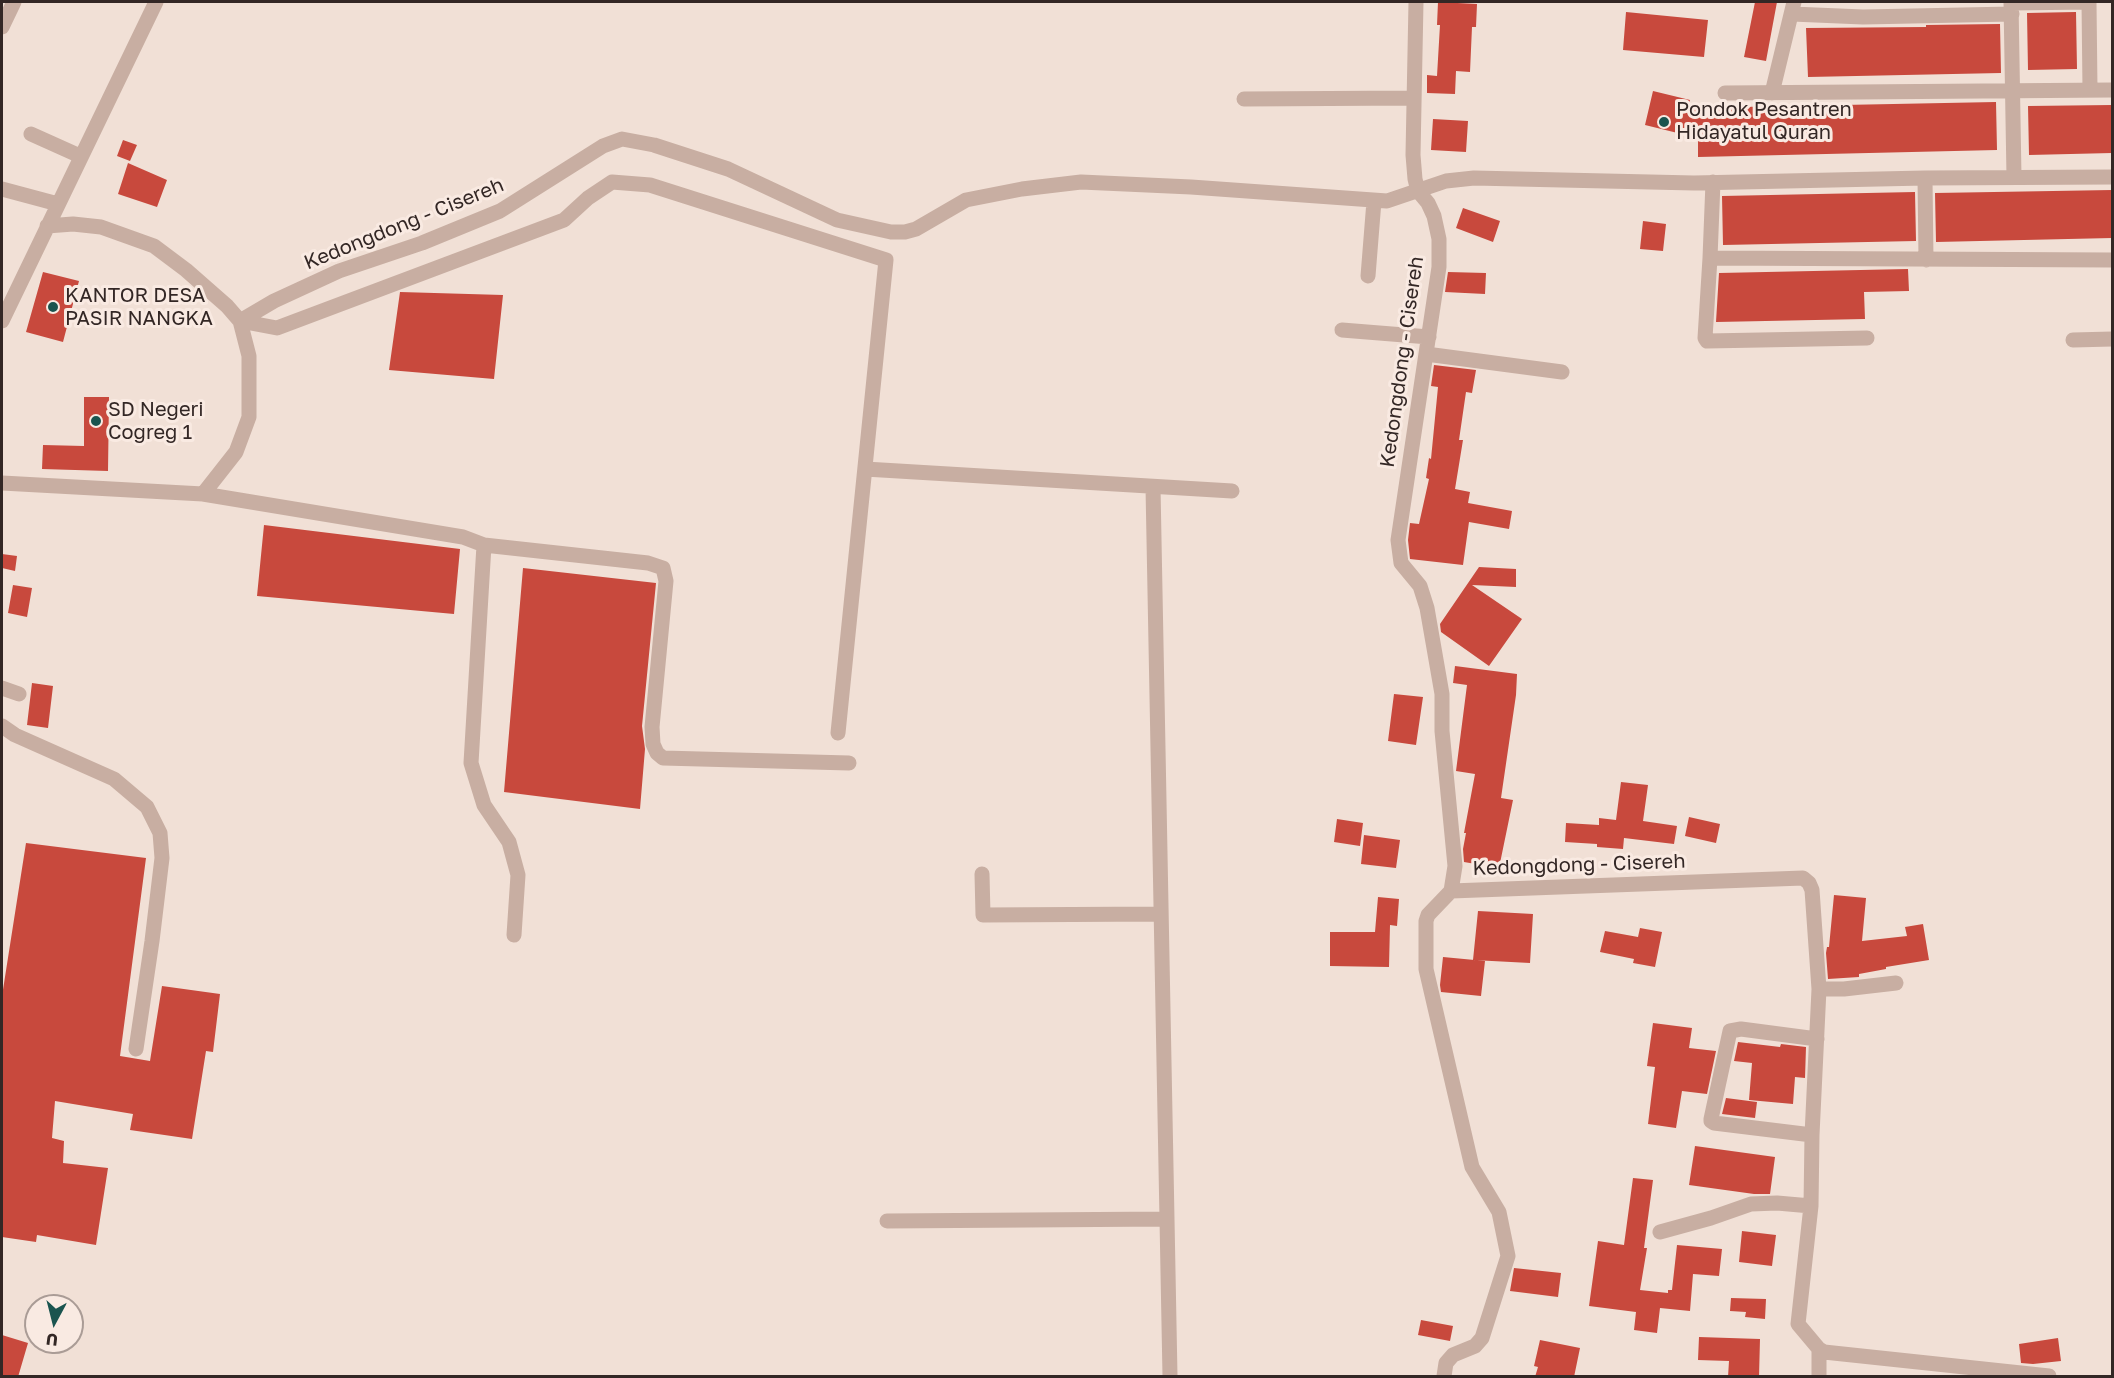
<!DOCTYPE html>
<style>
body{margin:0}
#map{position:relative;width:2114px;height:1378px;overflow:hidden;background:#f1e0d6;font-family:"Golos Text",sans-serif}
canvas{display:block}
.frame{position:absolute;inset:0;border:3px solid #332725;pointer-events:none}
.north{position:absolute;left:24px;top:1294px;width:60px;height:60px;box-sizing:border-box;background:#f9eae2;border:2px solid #aa9c96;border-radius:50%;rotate:187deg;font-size:16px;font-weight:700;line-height:24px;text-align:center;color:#332725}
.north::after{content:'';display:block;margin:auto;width:21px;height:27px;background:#1a544f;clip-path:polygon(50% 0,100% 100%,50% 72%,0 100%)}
</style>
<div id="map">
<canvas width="2114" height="1378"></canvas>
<div class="frame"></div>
<div class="north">U</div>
</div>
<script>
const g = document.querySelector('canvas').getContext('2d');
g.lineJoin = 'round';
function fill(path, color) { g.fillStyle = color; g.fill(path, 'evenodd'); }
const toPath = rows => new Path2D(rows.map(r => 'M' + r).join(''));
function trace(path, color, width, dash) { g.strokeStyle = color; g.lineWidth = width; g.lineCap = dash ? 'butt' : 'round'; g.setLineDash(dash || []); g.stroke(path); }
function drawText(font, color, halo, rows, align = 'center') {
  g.font = font + ' "Golos Text",sans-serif'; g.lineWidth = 6; g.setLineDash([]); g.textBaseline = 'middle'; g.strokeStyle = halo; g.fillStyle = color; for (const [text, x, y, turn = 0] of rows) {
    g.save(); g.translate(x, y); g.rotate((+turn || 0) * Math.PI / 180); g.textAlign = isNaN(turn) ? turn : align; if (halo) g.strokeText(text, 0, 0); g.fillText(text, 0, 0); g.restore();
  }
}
fill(toPath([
 [1438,2,1477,4,1476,27,1472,27,1470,72,1456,71,1455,94,1427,93,1427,75,1437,76,1440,25,1437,25],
 [1755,2,1777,2,1766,61,1744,57],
 [1626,12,1708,20,1704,57,1623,50],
 [2076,12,2077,69,2028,70,2027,13],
 [2000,24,2001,73,1808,77,1806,28,1926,27,1926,25],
 [1653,91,1690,100,1688,108,1996,102,1997,150,1698,157,1698,138,1645,125],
 [2112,105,2112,153,2029,155,2028,106],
 [1433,119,1468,121,1466,152,1431,150],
 [123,140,137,145,130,161,117,156],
 [128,163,167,180,157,207,118,194],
 [2112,190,2112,238,1936,242,1935,193],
 [1915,192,1916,241,1723,245,1722,196],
 [1463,208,1500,221,1493,242,1456,228],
 [1643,221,1666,224,1663,251,1640,249],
 [1908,269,1909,291,1864,292,1865,319,1716,322,1719,273],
 [43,272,79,281,63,342,26,332],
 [1448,272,1486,273,1485,294,1445,292],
 [400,292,503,295,494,379,389,370],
 [1434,365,1476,370,1472,393,1466,392,1459,440,1463,440,1455,489,1470,492,1468,503,1512,511,1509,529,1469,522,1463,565,1410,559,1408,540,1410,523,1419,524,1429,479,1426,478,1429,458,1431,459,1438,387,1431,386],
 [84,397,109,397,108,471,42,469,43,445,84,446],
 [264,525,460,549,454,614,257,596],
 [2,554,17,556,15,571,2,568],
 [1479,567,1516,569,1516,587,1472,585,1522,619,1489,666,1441,632,1440,624],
 [523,568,656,583,642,726,645,749,640,809,504,792],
 [13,585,32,588,27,617,8,613],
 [1455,666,1517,674,1516,695,1501,798,1513,800,1499,868,1464,862,1463,849,1466,833,1464,833,1475,774,1456,771,1467,685,1453,683],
 [32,683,53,686,48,728,27,725],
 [1394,694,1423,697,1416,745,1388,741],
 [1621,782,1648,785,1643,821,1677,826,1674,844,1624,838,1623,849,1597,847,1597,844,1565,842,1566,823,1599,825,1599,818,1616,820],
 [1689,817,1720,824,1716,843,1685,836],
 [1337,819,1363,823,1360,846,1334,842],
 [1364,835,1400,840,1396,868,1361,864],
 [26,843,146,858,120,1056,150,1061,162,986,220,994,213,1052,206,1051,192,1139,130,1130,133,1114,55,1101,52,1138,64,1141,63,1163,108,1168,96,1245,37,1235,36,1242,2,1237,2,996],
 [1834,895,1866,898,1862,941,1907,936,1905,927,1923,924,1929,960,1886,967,1886,969,1859,974,1859,977,1828,979,1826,953,1827,947,1829,947],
 [1378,897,1399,899,1397,926,1390,925,1389,967,1330,966,1330,932,1375,932],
 [1478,911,1533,914,1530,963,1473,960],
 [1640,928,1662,932,1655,967,1633,963,1634,959,1600,952,1605,931,1638,937],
 [1443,957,1485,961,1481,996,1441,992,1440,985],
 [1653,1023,1692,1028,1689,1048,1716,1051,1707,1094,1682,1091,1676,1128,1648,1124,1655,1067,1647,1066],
 [1738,1042,1780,1047,1781,1044,1806,1047,1805,1078,1795,1077,1793,1104,1749,1100,1752,1063,1734,1061],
 [1726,1098,1757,1102,1755,1118,1722,1114],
 [1695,1146,1775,1157,1770,1194,1754,1194,1689,1185],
 [1633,1178,1653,1180,1644,1248,1647,1248,1640,1290,1668,1293,1668,1290,1672,1290,1677,1245,1722,1249,1719,1276,1693,1274,1690,1311,1660,1308,1657,1333,1634,1330,1636,1312,1589,1306,1598,1241,1624,1245],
 [1742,1231,1776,1235,1772,1266,1739,1262],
 [1514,1268,1561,1273,1558,1297,1510,1291],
 [1731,1298,1766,1299,1765,1319,1745,1317,1746,1312,1730,1311],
 [1421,1320,1453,1326,1450,1341,1418,1335],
 [2,1335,28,1343,18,1377,2,1377],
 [1699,1337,1760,1339,1759,1377,1728,1377,1729,1361,1698,1360],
 [2058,1338,2061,1361,2033,1364,2021,1363,2019,1344],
 [1540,1340,1580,1348,1574,1377,1535,1377,1538,1367,1534,1366]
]), '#c8493d');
trace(toPath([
 [1416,2,1413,155,1415,179,1418,191,1428,203,1434,216,1439,239,1439,267,1398,540,1401,563,1420,586,1427,608,1442,694,1442,731,1455,866,1451,891,1803,878,1809,883,1812,890,1819,989,1812,1135,1811,1206,1798,1324,1819,1349,1824,1352,2049,1376],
 [2011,2,2014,177],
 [2089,2,2090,90],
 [2012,3,2089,2],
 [1792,14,1863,17,2012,14],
 [2,27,14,2],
 [1725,93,2112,90],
 [1772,93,1794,2],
 [1244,99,1414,98],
 [31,134,80,156],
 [1925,178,1926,260],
 [2,189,58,204],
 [47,226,73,224,101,227,154,246,186,270,227,306,240,321,277,328,564,220,588,198,612,182,650,185,886,260,838,733],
 [1710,258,1713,182],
 [1368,276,1374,201],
 [2,321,156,2],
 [1342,330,1429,337],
 [1867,338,1707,341,1705,338,1710,258,2112,260],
 [2073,340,2112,339],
 [1426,354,1562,372],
 [865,469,1232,491],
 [2,483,203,494,236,452,249,417,249,356,240,321,274,301,339,271,422,243,500,211,603,146,622,139,654,145,728,169,837,220,891,232,905,232,916,229,966,200,1022,189,1081,182,1191,187,1387,201,1446,181,1474,178,1694,183,1925,178,2112,177],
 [1153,487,1170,1376],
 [203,494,463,537,484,545,471,763,484,805,509,842,518,875,514,935],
 [484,545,648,563,663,568,666,581,652,727,653,744,657,753,663,758,849,763],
 [2,688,19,694],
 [2,726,15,735,114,779,147,807,160,833,162,858,152,941,136,1049],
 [982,874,983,915,1161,914],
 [1819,989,1844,989,1896,983],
 [1812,1135,1714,1123,1711,1121,1711,1119,1730,1031,1741,1029,1817,1039],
 [887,1221,1167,1219],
 [1660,1232,1711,1218,1751,1204,1777,1203,1811,1206],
 [1819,1349,1819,1376],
 [1444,1376,1446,1363,1453,1355,1475,1346,1482,1338,1508,1256,1499,1212,1472,1167,1426,969,1426,921,1428,915,1451,891]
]), '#c8aea2', 15);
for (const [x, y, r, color] of [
 [1664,122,6,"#1a544f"],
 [53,307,6,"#1a544f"],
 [96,421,6,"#1a544f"]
]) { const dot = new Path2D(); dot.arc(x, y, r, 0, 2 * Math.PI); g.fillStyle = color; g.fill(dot); trace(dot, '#f9eae2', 2); }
drawText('20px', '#332725', '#f9eae2', [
 ["Pondok Pesantren",1676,110],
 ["Hidayatul Quran",1676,133],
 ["KANTOR DESA",65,296],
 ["PASIR NANGKA",65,319],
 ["SD Negeri",108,410],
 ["Cogreg 1",108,433]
], 'left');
drawText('20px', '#332725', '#f9eae2', [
 ["Kedongdong - Cisereh",404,224,-22],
 ["Kedongdong - Cisereh",1402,362,-82],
 ["Kedongdong - Cisereh",1579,865,-2]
]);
</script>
